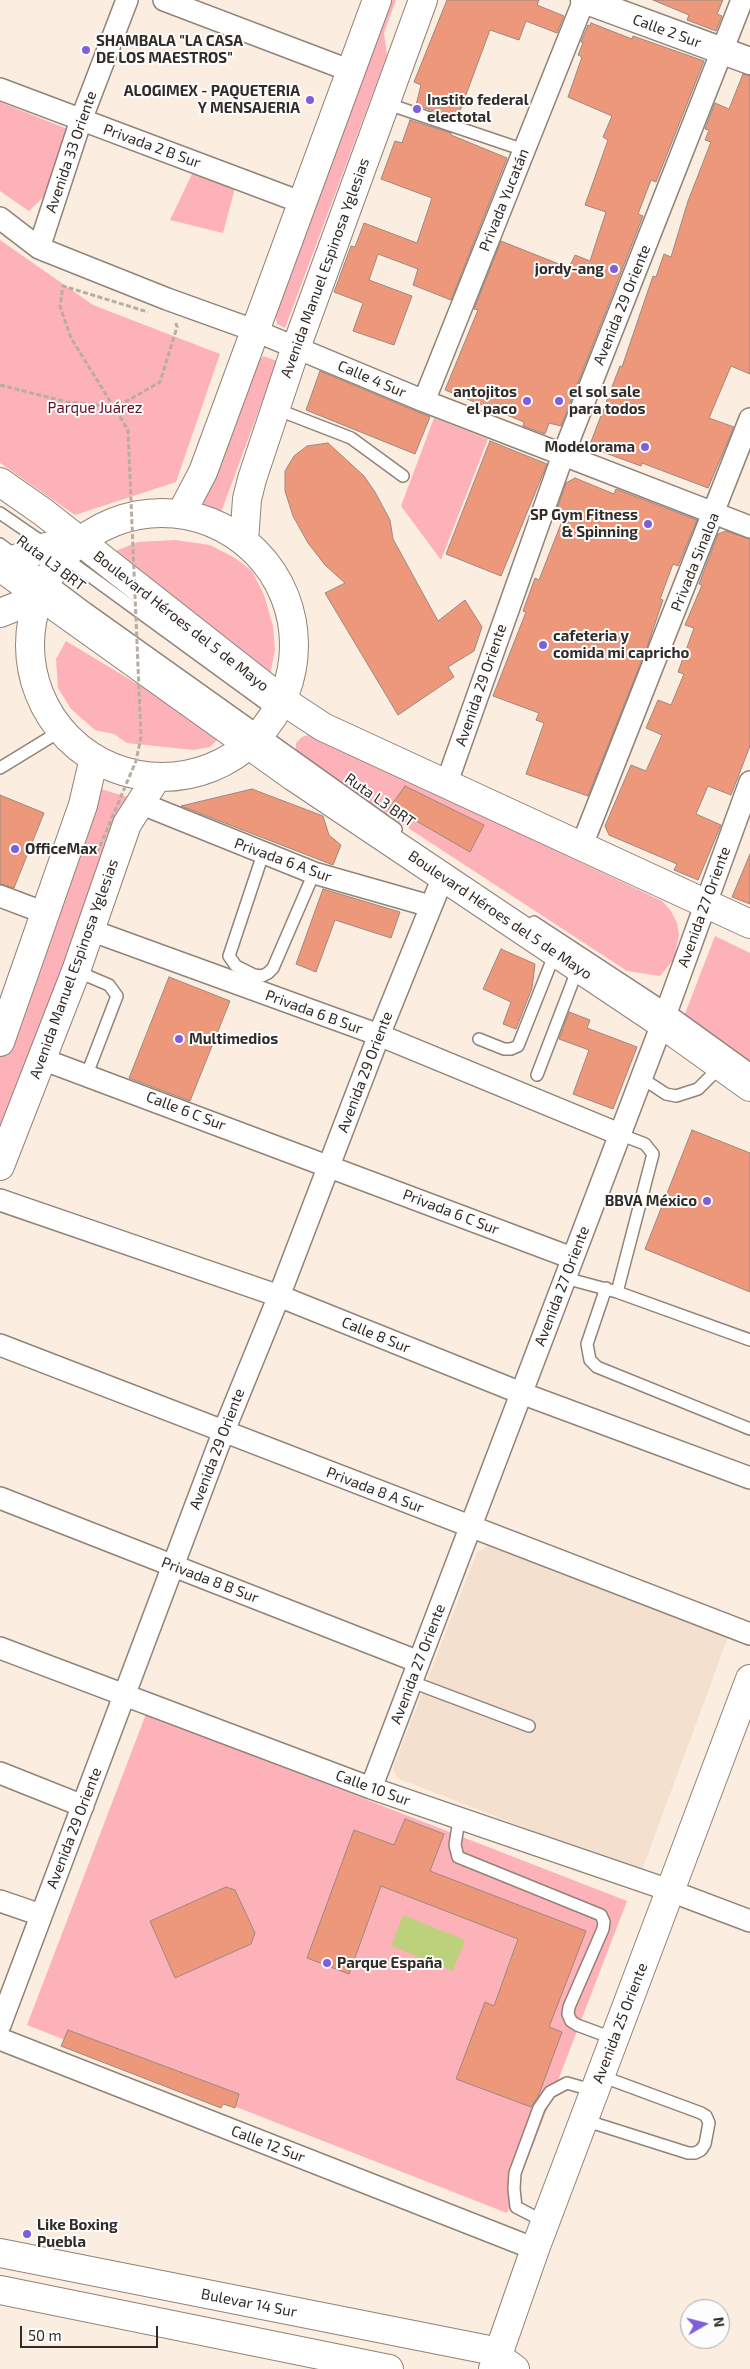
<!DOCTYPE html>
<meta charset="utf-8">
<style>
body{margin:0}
#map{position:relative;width:750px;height:2369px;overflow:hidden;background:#fbede0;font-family:"Exo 2",sans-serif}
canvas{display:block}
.north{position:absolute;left:680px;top:2299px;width:50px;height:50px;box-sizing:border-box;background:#fdfdfd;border:1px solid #aba9a7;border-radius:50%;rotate:82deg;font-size:14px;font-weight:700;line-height:20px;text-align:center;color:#312c27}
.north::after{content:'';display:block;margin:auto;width:18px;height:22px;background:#7f5ed8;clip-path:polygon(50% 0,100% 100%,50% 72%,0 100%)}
.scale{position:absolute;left:20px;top:2326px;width:138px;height:22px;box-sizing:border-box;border:2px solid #312c27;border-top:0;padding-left:6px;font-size:15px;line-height:18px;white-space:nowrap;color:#312c27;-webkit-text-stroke:4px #fdfdfd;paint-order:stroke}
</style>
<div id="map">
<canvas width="750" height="2369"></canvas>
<div class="north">N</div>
<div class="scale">50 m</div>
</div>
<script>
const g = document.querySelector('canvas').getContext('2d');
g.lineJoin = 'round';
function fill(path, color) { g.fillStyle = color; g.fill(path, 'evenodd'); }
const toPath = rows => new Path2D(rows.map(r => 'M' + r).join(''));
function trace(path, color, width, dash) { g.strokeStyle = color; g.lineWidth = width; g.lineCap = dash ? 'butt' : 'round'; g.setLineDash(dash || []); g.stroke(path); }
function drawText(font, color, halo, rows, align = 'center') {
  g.font = font + ' "Exo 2",sans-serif'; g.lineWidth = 4; g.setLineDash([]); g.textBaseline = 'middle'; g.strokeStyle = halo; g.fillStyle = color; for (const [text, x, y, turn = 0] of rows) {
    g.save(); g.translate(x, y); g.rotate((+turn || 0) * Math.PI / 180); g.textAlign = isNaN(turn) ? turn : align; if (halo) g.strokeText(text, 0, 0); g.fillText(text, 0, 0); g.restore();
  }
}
fill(toPath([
 [488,1546,728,1637,641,1873,397,1778,393,1768,477,1552]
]), '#f4e0ce');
fill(toPath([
 [391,0,396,0,384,33,387,55,285,328,277,324,274,307],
 [0,102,70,130,55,186,29,211,0,191],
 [192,174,235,188,223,233,170,220],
 [0,240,93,305,220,354,176,482,75,515,0,463],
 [263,356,277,361,220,515,205,509,201,492,241,385],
 [434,418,488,439,441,560,401,506],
 [175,540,210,545,235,558,252,571,264,595,273,626,275,650,270,675,108,554,138,542],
 [66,641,222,735,210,747,194,750,127,743,114,734,95,730,71,709,58,688,56,659],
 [311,734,662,901,671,911,677,923,679,935,674,959,660,976,627,971,301,758,296,751,296,743,302,737],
 [94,787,131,798,0,1155,0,1053],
 [715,936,750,953,750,1067,683,1019],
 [146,1714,627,1901,507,2213,27,2025]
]), '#fdb1b9');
fill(toPath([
 [403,1915,465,1940,453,1971,391,1946]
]), '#bdd17c');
const building = toPath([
 [447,0,539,0,537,5,564,16,557,33,526,21,519,40,490,30,457,119,416,105,421,85,414,82,447,0],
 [653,0,723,0,717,14,722,16,716,31,687,20,689,15,653,0],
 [591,23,632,39,633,36,704,61,656,182,651,180,638,214,643,216,561,426,549,423,545,434,523,426,524,422,445,390,478,310,474,309,501,241,569,268,575,255,590,261,606,212,585,205,608,140,603,137,612,116,568,97,582,57,578,55,583,43,581,42,588,25,590,26,591,23],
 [743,74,750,76,750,374,731,366,709,418,734,427,708,488,642,463,641,466,589,447,620,366,622,367,653,276,656,277,664,254,671,257,688,201,711,142,705,140,709,130,705,129,715,103,729,109,743,74],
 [410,120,451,133,451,135,507,158,451,300,413,285,418,269,378,254,369,280,412,296,394,345,353,331,363,303,334,292,351,246,355,247,364,223,417,243,432,198,381,179,395,141,402,143,410,120],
 [320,371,430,417,415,454,306,410,320,371],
 [490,441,547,464,501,576,446,554,490,441],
 [328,443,364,476,375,492,390,520,393,539,438,621,465,600,482,627,474,651,448,667,454,677,398,715,325,593,345,583,325,565,308,543,293,516,285,491,285,471,294,456,307,446,328,443],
 [575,478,614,494,616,489,697,520,678,566,673,564,660,599,663,600,647,647,588,796,526,774,544,723,536,720,539,713,493,696,526,612,523,611,535,578,539,580,564,516,556,512,566,483,575,478],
 [726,531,750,539,750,746,731,795,708,786,696,814,721,825,698,880,674,870,677,864,609,835,605,826,631,765,646,771,662,735,646,728,658,700,671,705,684,674,678,672,694,628,685,625,702,585,699,584,718,534,726,531],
 [405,786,484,825,470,852,406,815,402,819,388,810,405,786],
 [252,789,323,816,329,835,341,845,333,865,181,806,252,789],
 [0,795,44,813,14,888,0,884,0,795],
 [750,854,750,904,732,897,750,854],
 [323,889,400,912,391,938,335,920,316,972,296,964,323,889],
 [501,949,535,964,532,988,516,1029,503,1024,511,1002,483,989,501,949],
 [169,977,230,1001,190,1101,129,1078,169,977],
 [569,1012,590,1020,587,1028,637,1047,613,1109,573,1094,589,1050,559,1039,569,1012],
 [692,1130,750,1153,750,1292,645,1249,692,1130],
 [405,1819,444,1834,430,1871,586,1931,549,2027,562,2032,538,2097,531,2107,456,2079,485,2002,494,2006,518,1939,381,1886,349,1974,307,1958,354,1830,394,1845,405,1819],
 [226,1887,235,1890,255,1933,251,1944,175,1978,150,1921,226,1887],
 [68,2030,239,2094,235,2108,223,2104,221,2108,61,2046,68,2030]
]);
fill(building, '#ed987b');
trace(building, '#9b8983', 1);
const service = toPath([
 [385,103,524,150],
 [276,409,351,438,403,476],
 [0,513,64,557,271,708],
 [0,544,87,609,396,829],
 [0,768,62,730],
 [263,854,229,956,236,966,254,975,262,976,268,973,273,968,314,873],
 [534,922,668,1010,750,1069],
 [76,971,109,985,117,996,87,1074],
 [479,1039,504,1049,511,1049,518,1046,555,953],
 [537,1075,578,968],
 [640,1077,666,1094,676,1096,698,1089,721,1066],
 [565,1278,617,1292,750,1340],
 [606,1288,587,1344,590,1360,597,1367,750,1429],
 [617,1292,653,1154,645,1144,619,1134],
 [412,1682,529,1726],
 [459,1820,455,1845,458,1857,601,1915,604,1922,603,1929,569,2007,568,2014,571,2021,577,2025,615,2039],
 [584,2120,688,2153,695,2153,701,2150,705,2144,709,2123,706,2116,701,2113,601,2076],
 [545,2222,516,2207,514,2189,515,2173,539,2108,550,2092,567,2083,595,2091]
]);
const minor = toPath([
 [164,0,351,71],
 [0,89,303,203],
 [0,218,39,248,167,299,256,331,424,401,750,527],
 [39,248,81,120,127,0],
 [424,401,584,0],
 [447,782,563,455,742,0],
 [140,803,314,873,430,906],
 [582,845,750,419],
 [0,896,45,913],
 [90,930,379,1035,619,1134],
 [42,1059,572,1258],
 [0,1200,279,1296,521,1393,750,1478],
 [0,1345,750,1634],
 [0,1498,419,1662],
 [0,1648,371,1788,660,1887,750,1921],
 [0,1773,83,1806],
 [371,1788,662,1024,750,782],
 [0,1901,41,1915],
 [0,2025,223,1433,279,1296,379,1035,443,877],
 [0,2039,535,2249]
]);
const tertiary = toPath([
 [584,0,750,61]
]);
const secondary = toPath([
 '30 645a132 132 0 1 1 264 0a132 132 0 1 1-264 0Z',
 [181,514,203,472,377,0],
 [244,541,247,499,252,479,293,356,423,0],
 [0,1042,83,805,94,758],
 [0,1166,76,971,127,824,157,777],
 [0,2253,489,2350,515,2369],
 [0,2290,389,2369],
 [493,2369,535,2249,750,1679]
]);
const primary = toPath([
 [0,482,43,512,282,700,323,727,750,924],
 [0,565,46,547,80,541],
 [0,567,294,777,662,1024,750,1087],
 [0,613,40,597]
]);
trace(service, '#908377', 14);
trace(minor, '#908377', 24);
trace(tertiary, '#908377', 29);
trace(secondary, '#908377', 30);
trace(primary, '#908377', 30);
trace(toPath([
 [0,385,67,402,106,406,127,401,160,382,177,327,176,323]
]), '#b8ada2', 3, [5, 2.5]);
trace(service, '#fff', 11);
trace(minor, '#fff', 21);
trace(tertiary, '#fff', 26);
trace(secondary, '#fff', 28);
trace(primary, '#fff', 28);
trace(toPath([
 [97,853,136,761,141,737,128,430,71,338,60,306,63,286,148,312]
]), '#b8ada2', 3, [5, 2.5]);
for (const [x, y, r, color] of [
 [86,50,5,"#7f5ed8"],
 [310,100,5,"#7f5ed8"],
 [417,109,5,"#7f5ed8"],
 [614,269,5,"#7f5ed8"],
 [527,401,5,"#7f5ed8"],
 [559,401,5,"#7f5ed8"],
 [645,447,5,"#7f5ed8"],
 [648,524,5,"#7f5ed8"],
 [543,645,5,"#7f5ed8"],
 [15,849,5,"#7f5ed8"],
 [179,1039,5,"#7f5ed8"],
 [707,1201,5,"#7f5ed8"],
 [327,1963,5,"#7f5ed8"],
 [27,2234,5,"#7f5ed8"]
]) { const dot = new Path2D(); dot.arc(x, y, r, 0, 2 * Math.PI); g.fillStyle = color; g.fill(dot); trace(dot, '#fdfdfd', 2); }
drawText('15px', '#312c27', '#fdfdfd', [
 ["Calle 2 Sur",667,31,20],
 ["Privada 2 B Sur",152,146,20],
 ["Avenida 33 Oriente",71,152,-71],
 ["Privada Yucatán",504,200,-68],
 ["Avenida Manuel Espinosa Yglesias",325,268,-70],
 ["Avenida 29 Oriente",622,305,-68],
 ["Calle 4 Sur",372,379,23],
 ["Privada Sinaloa",695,562,-68],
 ["Ruta L3 BRT",51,563,37],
 ["Boulevard Héroes del 5 de Mayo",181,621,38],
 ["Avenida 29 Oriente",481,685,-71],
 ["Ruta L3 BRT",380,800,35],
 ["Privada 6 A Sur",283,860,20],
 ["Avenida 27 Oriente",704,907,-70],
 ["Boulevard Héroes del 5 de Mayo",500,915,34],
 ["Avenida Manuel Espinosa Yglesias",74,969,-70],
 ["Privada 6 B Sur",314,1012,20],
 ["Avenida 29 Oriente",365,1072,-69],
 ["Calle 6 C Sur",186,1111,21],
 ["Privada 6 C Sur",451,1212,21],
 ["Avenida 27 Oriente",562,1286,-69],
 ["Calle 8 Sur",376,1335,22],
 ["Avenida 29 Oriente",217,1449,-69],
 ["Privada 8 A Sur",375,1490,21],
 ["Privada 8 B Sur",210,1580,21],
 ["Avenida 27 Oriente",418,1664,-69],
 ["Calle 10 Sur",373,1788,20],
 ["Avenida 29 Oriente",74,1828,-69],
 ["Avenida 25 Oriente",620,2023,-69],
 ["Calle 12 Sur",268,2144,21],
 ["Bulevar 14 Sur",249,2303,11]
]);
drawText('bold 15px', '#312c27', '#fdfdfd', [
 ["SHAMBALA \"LA CASA",96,41],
 ["DE LOS MAESTROS\"",96,58],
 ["ALOGIMEX - PAQUETERIA",300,91,"right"],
 ["Y MENSAJERIA",300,108,"right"],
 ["Instito federal",427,100],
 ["electotal",427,117],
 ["jordy-ang",604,269,"right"],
 ["antojitos",517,392,"right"],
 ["el paco",517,409,"right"],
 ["el sol sale",569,392],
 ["para todos",569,409],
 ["Modelorama",635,447,"right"],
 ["SP Gym Fitness",638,515,"right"],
 ["& Spinning",638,532,"right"],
 ["cafeteria y",553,636],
 ["comida mi capricho",553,653],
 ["OfficeMax",25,849],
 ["Multimedios",189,1039],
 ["BBVA México",697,1201,"right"],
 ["Parque España",337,1963],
 ["Like Boxing",37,2225],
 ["Puebla",37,2242]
], 'left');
drawText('15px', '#611024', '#fdfdfd', [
 ["Parque Juárez",95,408]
]);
</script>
